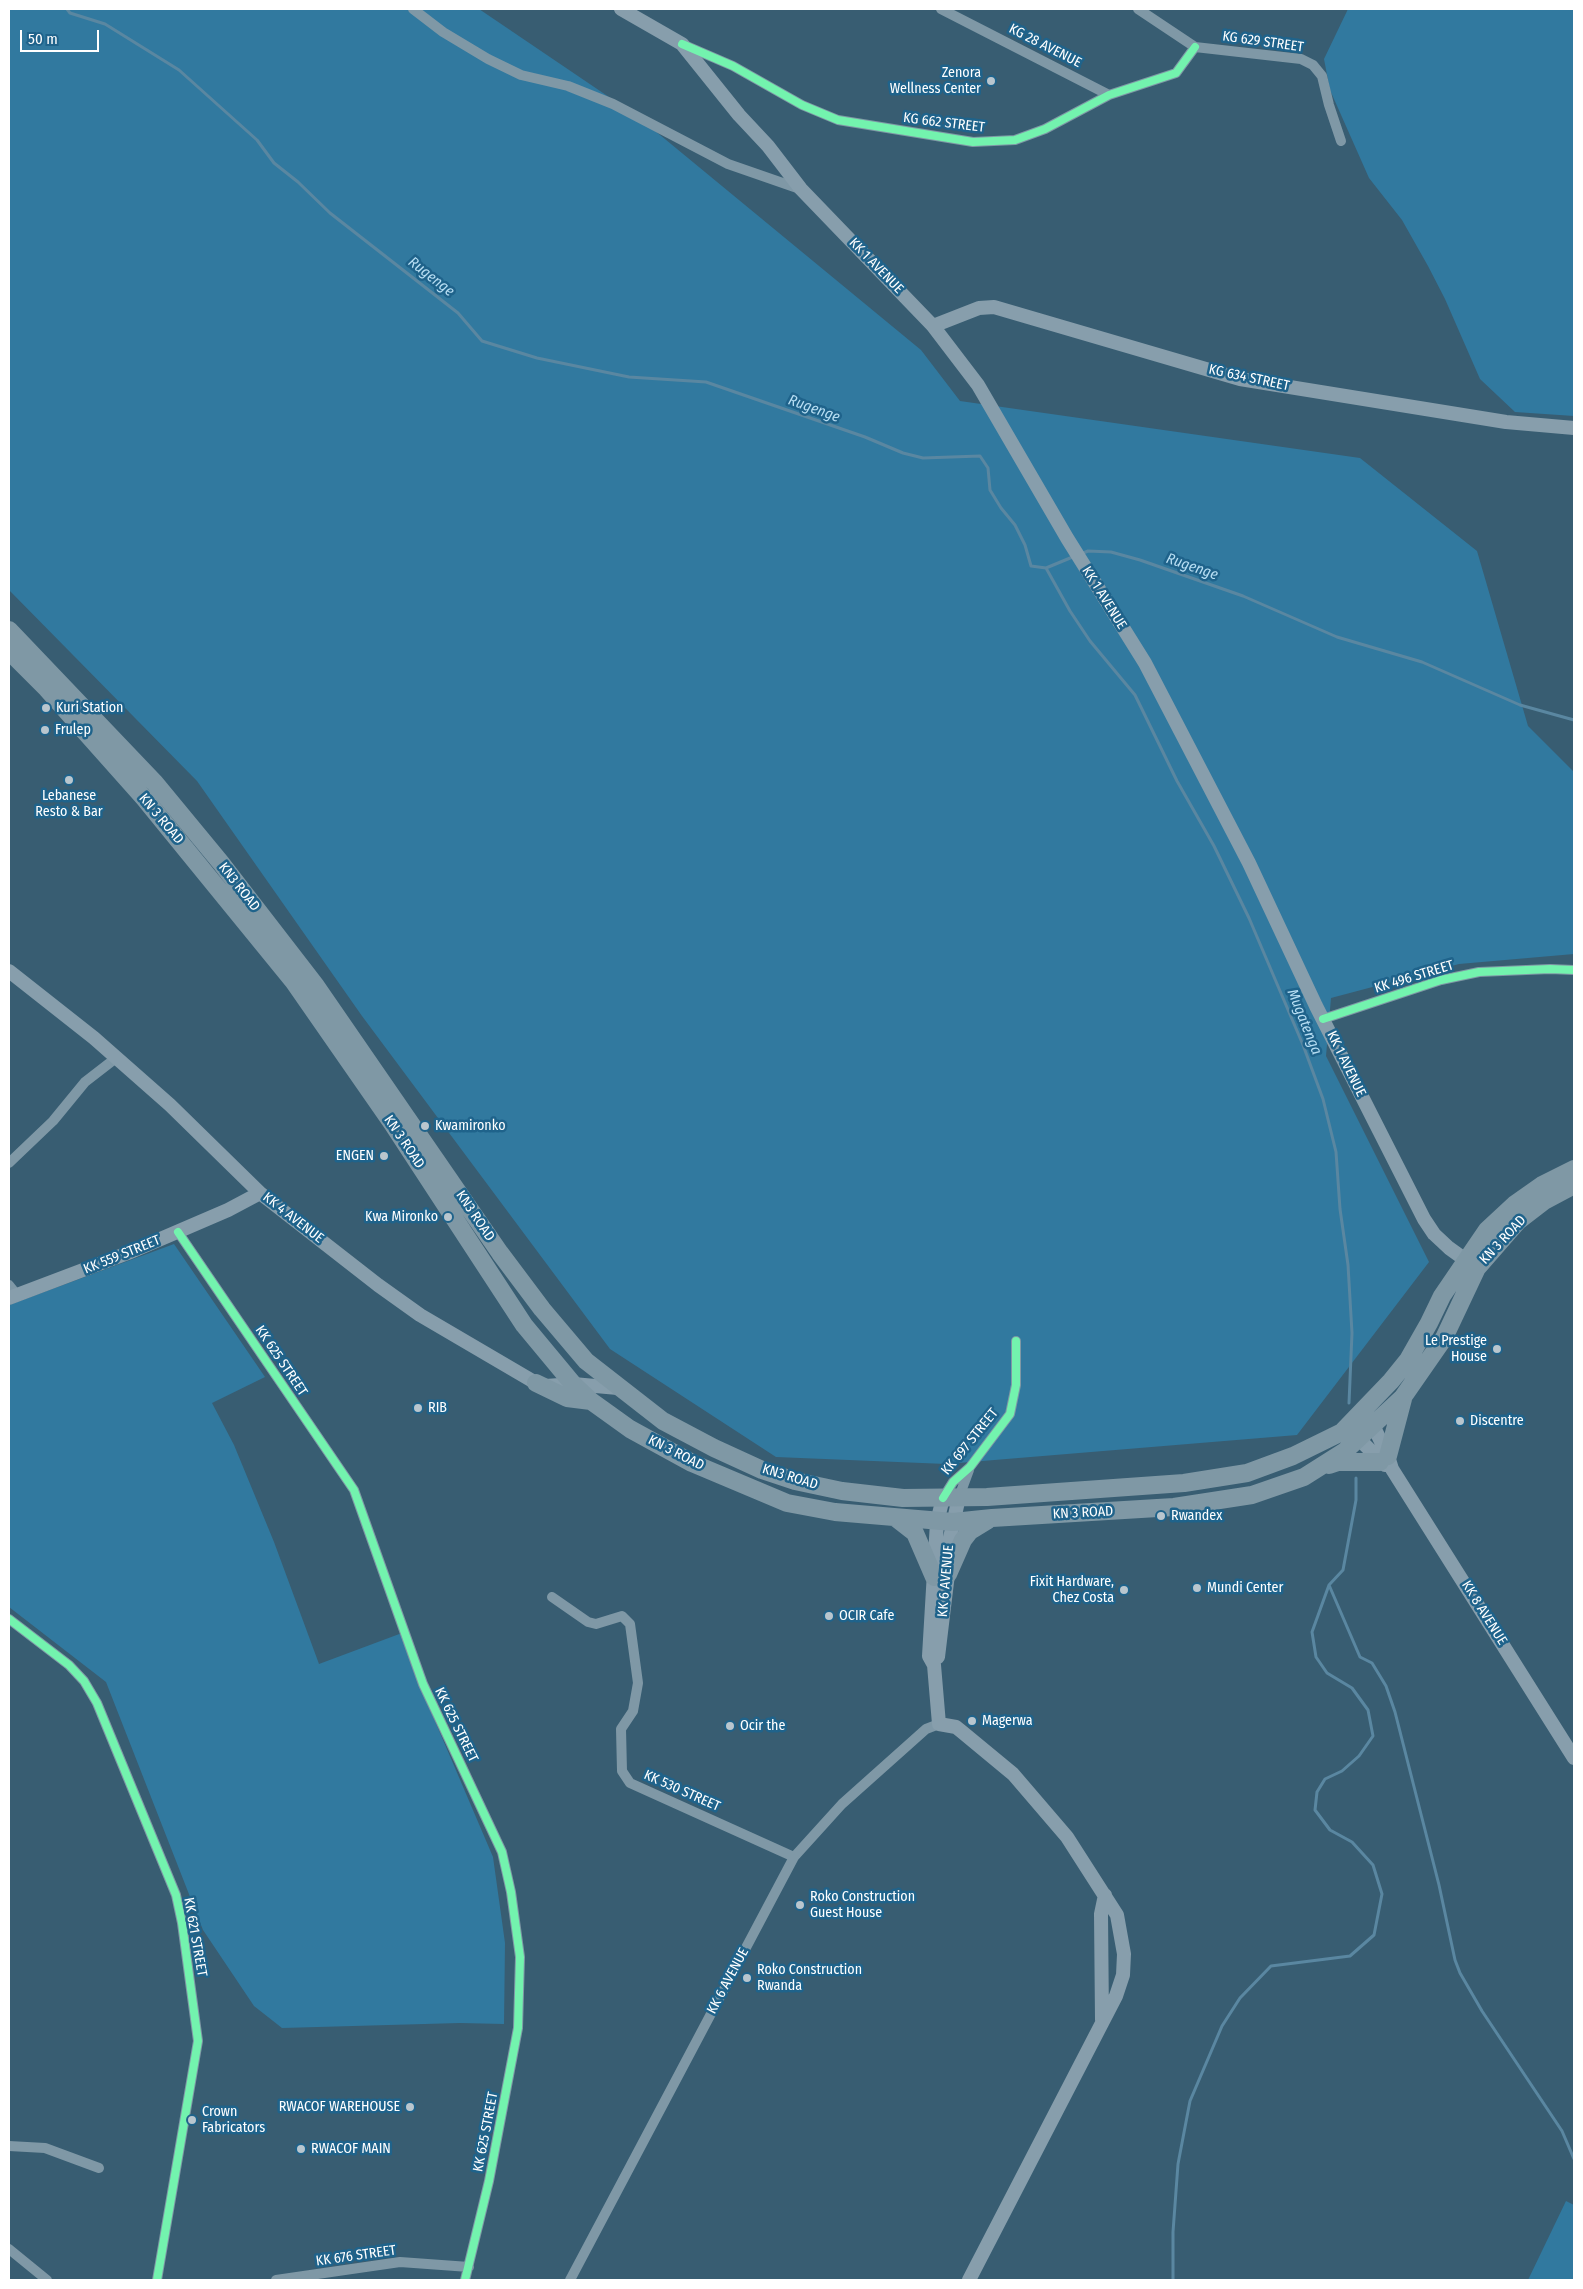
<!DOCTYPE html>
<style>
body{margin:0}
#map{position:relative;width:1583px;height:2289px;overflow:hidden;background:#385d72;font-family:"Fira Sans Condensed",sans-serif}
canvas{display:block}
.frame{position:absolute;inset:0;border:10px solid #fff;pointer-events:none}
.scale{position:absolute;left:20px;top:30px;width:79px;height:22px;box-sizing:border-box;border:2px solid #fff;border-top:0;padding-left:6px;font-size:15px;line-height:18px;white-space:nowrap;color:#fff;-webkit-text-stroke:4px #1f638b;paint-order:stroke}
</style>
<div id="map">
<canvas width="1583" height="2289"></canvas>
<div class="frame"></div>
<div class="scale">50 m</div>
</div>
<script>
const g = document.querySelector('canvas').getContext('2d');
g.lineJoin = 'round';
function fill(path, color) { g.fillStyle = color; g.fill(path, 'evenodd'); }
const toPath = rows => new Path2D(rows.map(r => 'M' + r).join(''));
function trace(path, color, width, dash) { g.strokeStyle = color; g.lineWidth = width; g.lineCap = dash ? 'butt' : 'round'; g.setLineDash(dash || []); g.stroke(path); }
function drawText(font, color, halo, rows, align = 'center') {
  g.font = font + ' "Fira Sans Condensed",sans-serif'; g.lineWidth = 5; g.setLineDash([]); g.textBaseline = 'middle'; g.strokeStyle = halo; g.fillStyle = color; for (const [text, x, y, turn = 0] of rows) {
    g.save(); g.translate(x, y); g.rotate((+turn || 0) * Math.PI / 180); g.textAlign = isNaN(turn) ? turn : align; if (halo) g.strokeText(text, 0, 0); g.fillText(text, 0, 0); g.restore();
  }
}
fill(toPath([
 [9,9,479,9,637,116,921,350,960,401,1360,458,1477,551,1528,726,1574,772,1574,954,1459,964,1331,998,1326,1056,1429,1262,1297,1435,946,1464,776,1457,610,1349,362,1016,197,781,9,590],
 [1348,9,1574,9,1574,416,1515,412,1480,379,1445,299,1428,266,1402,220,1369,178,1330,90,1324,59],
 [174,1244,265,1377,212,1403,234,1445,274,1542,319,1664,402,1633,423,1693,493,1857,505,1943,504,2024,460,2023,282,2028,254,2006,203,1930,106,1682,9,1607,9,1305],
 [1566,2201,1574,2205,1574,2280,1528,2280]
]), '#31799f');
trace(toPath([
 [67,9,70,13,105,24,179,70,257,140,274,163,298,182,330,213,458,313,482,341,537,358,629,377,706,382,865,437,903,453,923,458,980,456,988,468,990,490,1001,508,1015,525,1025,545,1031,566,1046,568,1075,556],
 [1081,554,1088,551,1111,552,1140,560,1243,596,1337,637,1422,662,1520,705,1574,720],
 [1046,568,1070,611,1090,641,1135,695,1177,781,1214,846,1249,918,1303,1045,1323,1099,1336,1152,1340,1209,1348,1265,1352,1333,1349,1403],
 [1356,1478,1356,1500,1343,1570,1329,1585,1360,1657,1372,1663,1386,1686,1395,1712,1439,1885,1455,1960,1460,1973,1482,2011,1562,2131,1574,2159],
 [1173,2280,1173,2232,1178,2164,1190,2101,1222,2026,1240,1998,1271,1966,1350,1956,1374,1935,1382,1894,1373,1865,1352,1842,1330,1830,1315,1810,1317,1792,1325,1779,1342,1771,1359,1756,1373,1736,1368,1710,1352,1688,1327,1673,1316,1657,1312,1632,1329,1585]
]), '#5a87a1', 3);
trace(toPath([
 [413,9,443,32,488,59,521,75,568,86,613,104,728,164,800,189],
 [941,9,1109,95],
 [1138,9,1195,47,1301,59,1313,65,1322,76,1329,105,1341,141],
 [682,44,733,66,802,105,838,120,973,142,1015,140,1045,129,1109,95,1176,73,1195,47],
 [1323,1019,1441,980,1479,972,1550,969,1574,970],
 [9,1163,53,1121,85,1082,116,1058],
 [178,1232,354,1490,423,1684,502,1852,511,1892,520,1957,518,2028,489,2181,465,2280],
 [9,1285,17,1295],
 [959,1497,969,1470],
 [943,1498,953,1482,970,1467,1010,1414,1016,1385,1016,1341],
 [552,1597,588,1622,596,1624,622,1616,630,1624,638,1683,633,1711,621,1729,622,1771,630,1783,794,1857],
 [9,1619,69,1665,84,1681,97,1703,176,1895,182,1923,198,2041,157,2280],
 [9,2146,45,2148,99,2168],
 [9,2249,47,2280],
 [276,2280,400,2262,469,2267],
 [570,2280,794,1857,842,1804,926,1729,939,1724]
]), '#7f98a6', 10);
trace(toPath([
 [621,9,682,44,739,115,768,146,801,189,933,326,978,385,1067,538,1145,663,1249,863,1316,1006,1424,1219,1434,1234,1449,1248,1474,1266],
 [933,326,979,308,994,307,1240,379,1506,422,1574,428],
 [9,971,94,1038,170,1105,260,1193,378,1285,420,1315,536,1383,546,1386,573,1384,618,1388],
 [9,1298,128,1253,228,1210,260,1193],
 [1369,1417,1388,1456,1392,1469,1574,1758],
 [1351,1436,1359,1439,1385,1465],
 [943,1498,937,1522,929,1656,934,1665,939,1724,956,1727,961,1731,1013,1774,1067,1837,1117,1915,1124,1954,1123,1975,1116,1996,969,2280],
 [938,1657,948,1574,950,1538,959,1497],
 [1102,2020,1101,1914,1105,1895]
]), '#879eac', 14);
trace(toPath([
 [9,630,155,783,221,863,316,986,500,1253,542,1309,586,1361,663,1421,714,1448,762,1470,795,1481,842,1491,903,1498,987,1497,1184,1483,1247,1473,1293,1456,1342,1432,1391,1381,1408,1360,1429,1323,1442,1296,1487,1230,1515,1204,1542,1185,1574,1169],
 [9,651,47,689,144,798,294,982,392,1123,524,1325,573,1384,591,1401,630,1429,692,1463,787,1503,835,1512,953,1522,992,1518,1174,1507,1252,1495,1304,1477,1345,1451,1403,1397,1444,1338,1477,1268,1518,1221,1544,1201,1574,1185],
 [536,1383,567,1398,591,1401],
 [1388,1456,1403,1399],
 [1329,1465,1338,1462,1380,1462],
 [897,1519,915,1533,934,1577],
 [948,1574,963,1540,970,1531,988,1520]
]), '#7f98a5', 18);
trace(toPath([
 [682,44,733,66,802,105,838,120,973,142,1015,140,1045,129,1109,95,1176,73,1195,47],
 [1323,1019,1441,980,1479,972,1550,969,1574,970],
 [178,1232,354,1490,423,1684,502,1852,511,1892,520,1957,518,2028,489,2181,465,2280],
 [943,1498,953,1482,970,1467,1010,1414,1016,1385,1016,1341],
 [9,1619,69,1665,84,1681,97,1703,176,1895,182,1923,198,2041,157,2280]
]), '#73f3ae', 8);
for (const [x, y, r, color] of [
 [991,81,5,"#b9c6ce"],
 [46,708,5,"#b9c6ce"],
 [45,730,5,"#b9c6ce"],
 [69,780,5,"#b9c6ce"],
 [425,1126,5,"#b9c6ce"],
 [384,1156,5,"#b9c6ce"],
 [448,1217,5,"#b9c6ce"],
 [1497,1349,5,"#b9c6ce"],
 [418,1408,5,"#b9c6ce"],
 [1460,1421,5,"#b9c6ce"],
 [1161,1516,5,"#b9c6ce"],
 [1197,1588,5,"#b9c6ce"],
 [1124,1590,5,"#b9c6ce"],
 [829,1616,5,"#b9c6ce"],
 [972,1721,5,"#b9c6ce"],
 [730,1726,5,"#b9c6ce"],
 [800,1905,5,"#b9c6ce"],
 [747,1978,5,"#b9c6ce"],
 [410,2107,5,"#b9c6ce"],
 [192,2120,5,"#b9c6ce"],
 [301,2149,5,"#b9c6ce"]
]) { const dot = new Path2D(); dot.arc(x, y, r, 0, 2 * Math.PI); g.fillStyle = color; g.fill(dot); trace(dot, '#1f638b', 2); }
drawText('14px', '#fff', '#1f638b', [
 ["KG 629 STREET",1263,42,8],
 ["KG 28 AVENUE",1045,46,27],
 ["KG 662 STREET",944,123,7],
 ["KK 1 AVENUE",876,266,46],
 ["KG 634 STREET",1249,378,12],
 ["KK 1 AVENUE",1104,598,58],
 ["KN 3 ROAD",161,819,50],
 ["KN3 ROAD",239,887,52],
 ["KK 496 STREET",1414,977,-17],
 ["KK 1 AVENUE",1346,1064,64],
 ["KN 3 ROAD",404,1142,56],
 ["KN3 ROAD",475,1216,56],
 ["KK 4 AVENUE",293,1218,38],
 ["KN 3 ROAD",1503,1240,-47],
 ["KK 559 STREET",122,1255,-22],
 ["KK 625 STREET",281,1361,56],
 ["KK 697 STREET",970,1442,-51],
 ["KN 3 ROAD",676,1453,27],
 ["KN3 ROAD",790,1477,17],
 ["KN 3 ROAD",1083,1513,-3],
 ["KK 6 AVENUE",946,1581,-85],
 ["KK 8 AVENUE",1484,1613,58],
 ["KK 625 STREET",456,1725,64],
 ["KK 530 STREET",682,1791,24],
 ["KK 621 STREET",195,1937,80],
 ["KK 6 AVENUE",728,1981,-62],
 ["KK 625 STREET",486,2132,-79],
 ["KK 676 STREET",356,2256,-8]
]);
drawText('14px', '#fff', '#1f638b', [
 ["Zenora",981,73,"right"],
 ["Wellness Center",981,89,"right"],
 ["Kuri Station",56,708],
 ["Frulep",55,730],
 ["Lebanese",69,796,"center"],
 ["Resto & Bar",69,812,"center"],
 ["Kwamironko",435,1126],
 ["ENGEN",374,1156,"right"],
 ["Kwa Mironko",438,1217,"right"],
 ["Le Prestige",1487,1341,"right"],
 ["House",1487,1357,"right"],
 ["RIB",428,1408],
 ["Discentre",1470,1421],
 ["Rwandex",1171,1516],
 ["Fixit Hardware,",1114,1582,"right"],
 ["Chez Costa",1114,1598,"right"],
 ["Mundi Center",1207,1588],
 ["OCIR Cafe",839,1616],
 ["Magerwa",982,1721],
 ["Ocir the",740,1726],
 ["Roko Construction",810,1897],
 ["Guest House",810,1913],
 ["Roko Construction",757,1970],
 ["Rwanda",757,1986],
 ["RWACOF WAREHOUSE",400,2107,"right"],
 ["Crown",202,2112],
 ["Fabricators",202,2128],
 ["RWACOF MAIN",311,2149]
], 'left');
drawText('italic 15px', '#b7def3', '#1f638b', [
 ["Rugenge",431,277,38],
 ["Rugenge",814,409,20],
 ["Rugenge",1192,567,19],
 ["Mugatenga",1304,1022,68]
]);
</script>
